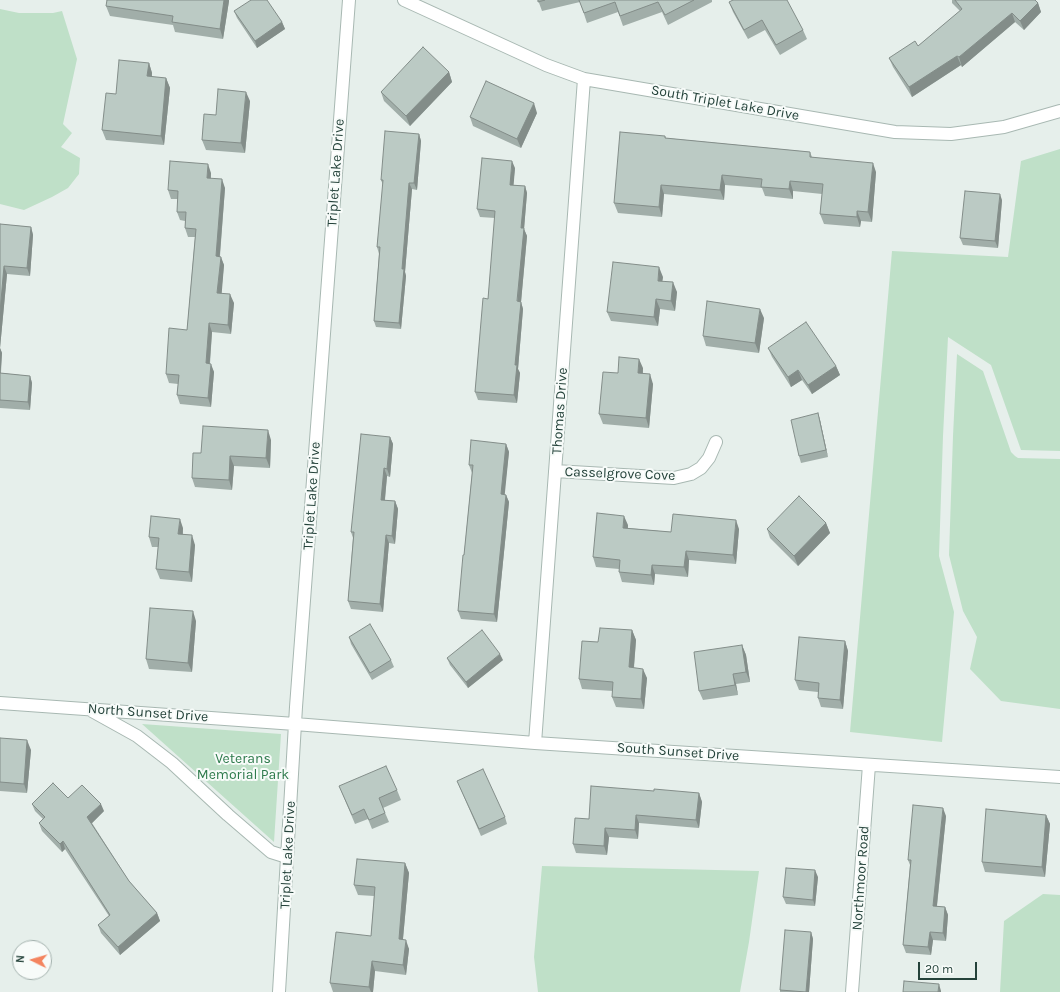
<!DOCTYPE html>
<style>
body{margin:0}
#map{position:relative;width:1060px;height:992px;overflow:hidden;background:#e6efeb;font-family:Karla,sans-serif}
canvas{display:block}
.north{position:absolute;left:12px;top:940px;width:40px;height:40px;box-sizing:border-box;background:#f7fbf9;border:1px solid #a3b1ad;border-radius:50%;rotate:275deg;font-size:11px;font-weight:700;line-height:16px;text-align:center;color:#24423a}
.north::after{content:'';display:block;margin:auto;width:14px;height:18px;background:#f4845f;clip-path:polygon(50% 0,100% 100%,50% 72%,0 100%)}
.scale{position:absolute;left:918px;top:962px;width:59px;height:18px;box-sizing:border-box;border:2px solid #24423a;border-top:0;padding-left:5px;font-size:12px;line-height:14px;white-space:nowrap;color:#24423a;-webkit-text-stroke:3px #f7fbf9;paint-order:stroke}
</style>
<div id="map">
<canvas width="1060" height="992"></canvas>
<div class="north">N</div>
<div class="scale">20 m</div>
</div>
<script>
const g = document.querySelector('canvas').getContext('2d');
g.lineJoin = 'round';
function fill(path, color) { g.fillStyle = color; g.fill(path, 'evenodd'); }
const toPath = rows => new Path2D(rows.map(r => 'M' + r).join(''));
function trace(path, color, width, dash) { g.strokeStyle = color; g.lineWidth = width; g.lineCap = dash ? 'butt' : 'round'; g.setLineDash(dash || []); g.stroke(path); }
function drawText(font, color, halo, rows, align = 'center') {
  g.font = font + ' Karla,sans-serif'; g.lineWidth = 4; g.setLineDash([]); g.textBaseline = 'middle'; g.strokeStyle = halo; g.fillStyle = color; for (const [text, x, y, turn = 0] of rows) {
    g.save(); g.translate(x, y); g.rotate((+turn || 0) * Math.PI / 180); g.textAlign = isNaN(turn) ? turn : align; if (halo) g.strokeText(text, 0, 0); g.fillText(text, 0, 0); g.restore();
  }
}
fill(toPath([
 [0,9,19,13,53,13,62,11,77,59,63,124,72,133,61,147,80,158,79,174,68,188,52,197,24,210,0,204],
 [1060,149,1060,451,1021,450,991,365,948,337,943,436,939,556,954,612,942,742,850,732,892,251,1008,257,1021,161],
 [957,354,983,371,1011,452,1015,456,1018,458,1060,459,1060,709,1001,701,970,669,977,637,963,611,949,555,953,436],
 [142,724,281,734,274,842],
 [542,866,759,871,749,942,740,992,538,992,534,957],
 [1043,894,1060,895,1060,992,1000,992,1004,921]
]), '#bfe0c8');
const minor = toPath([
 [404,0,546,65,584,79,895,132,951,134,1004,127,1060,111],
 [555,471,674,478,691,474,701,468,709,458,716,442],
 [0,703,295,724,535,743,1060,777],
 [92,711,137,736,172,763,228,815,271,852,287,857],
 [535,743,584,79],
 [279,992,296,707,349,0],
 [852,992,869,765]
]);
trace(minor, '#a8b8b2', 14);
trace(minor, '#fff', 12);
fill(toPath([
 [538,0,712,0,712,2,668,25,662,12,623,26,618,12,587,23,580,2,542,11],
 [952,0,1035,0,1038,3,1041,12,1024,30,1015,22,962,67,961,65,912,97,893,67,889,58,918,46,960,11,952,3],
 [229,1,223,39,175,32,173,25,110,16,106,6],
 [729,2,803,30,807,39,780,55,765,30,748,39,733,12],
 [234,11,282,22,285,29,257,48,237,18],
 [149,63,152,73,152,77,166,78,170,88,164,145,106,140,102,130,116,94],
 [449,72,452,82,410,126,384,101,381,92],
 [250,101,245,153,206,150,202,140,216,115],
 [537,113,521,148,473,126,470,117],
 [419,134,421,141,417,190,412,189,405,272,406,276,401,329,376,327,374,321,379,254,377,247,383,185,381,180],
 [665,136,666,138,810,152,812,157,876,172,872,222,861,221,860,227,824,224,820,214,822,194,793,191,793,199,765,196,762,188,725,185,724,200,664,194,662,217,618,213,614,203],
 [515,168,513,185,525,186,527,193,524,229,527,236,521,302,523,309,518,369,520,373,517,403,478,400,475,392,488,299,495,218,480,217,477,209],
 [211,173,211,179,225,188,220,256,224,265,221,294,234,303,231,334,212,332,210,364,214,372,211,407,180,404,177,395,178,384,169,383,166,374,187,330,195,237,188,237,185,228,185,221,180,220,177,212,178,199,171,199,168,190],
 [1002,200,998,248,963,245,960,238],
 [0,224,31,227,33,235,30,276,7,274,0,348,2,353,1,373,30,376,32,383,30,410,0,408],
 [663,277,662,281,677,292,675,311,660,309,658,326,611,321,607,312],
 [764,318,759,353,706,346,703,336],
 [768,348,836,366,840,375,812,394,802,380,791,387,772,357],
 [643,368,643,374,653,384,649,428,603,424,599,414,618,373],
 [818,413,820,420,828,457,801,463,799,456],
 [390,437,393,444,390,477,387,476,385,500,395,501,398,509,395,544,389,543,383,612,351,609,348,601,353,538,351,532],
 [271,440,270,468,234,466,232,490,195,487,192,478,201,453],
 [506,444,509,452,504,494,506,495,509,502,497,622,461,619,458,611,464,555,472,473,469,465],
 [826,523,830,533,798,566,770,538,767,529],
 [628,525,628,528,671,532,739,529,736,564,689,560,688,577,655,574,654,585,622,582,619,572,619,569,596,567,593,557],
 [183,528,183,534,195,545,192,582,160,579,156,569,158,547,152,547,149,537],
 [196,621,192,672,149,669,146,659],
 [632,630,636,640,634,668,647,678,644,709,616,707,612,697,613,691,582,689,579,679,598,642],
 [349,637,391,660,394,667,372,680,351,644],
 [845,641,848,651,843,709,821,707,818,698,818,692,799,690,795,680],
 [742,645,746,655,750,682,736,684,738,695,703,700,699,691],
 [447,658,503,660,468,688,450,665],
 [0,738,31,750,27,793,0,791],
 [457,781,505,817,507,824,481,836],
 [339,786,397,790,401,800,383,808,389,822,372,829,368,819,355,824],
 [654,791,699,793,702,802,699,828,639,823,638,839,609,837,607,855,576,853,573,844,589,819],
 [68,798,104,811,92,823,129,881,157,913,160,921,120,955,101,933,98,925,109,916,65,849,62,852,42,831,39,823,43,819,35,811,32,804],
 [1046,815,1050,824,1045,877,985,872,982,862],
 [946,816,937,906,945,907,948,915,946,941,933,940,931,955,906,953,903,945,910,865,908,860],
 [405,863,409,873,403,939,409,949,406,975,375,971,373,992,333,992,330,983,371,936,374,896,358,895,354,885],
 [818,877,815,906,786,904,783,897],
 [811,932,813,939,809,992,780,992,780,990]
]), '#a1aea9');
fill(toPath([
 [224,0,229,0,229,1,223,39,220,29],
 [1038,3,1041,12,1024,30,1020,21],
 [1012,13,1015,22,962,67,959,57],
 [282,22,285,29,257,48,255,41],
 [957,56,961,65,912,97,909,87],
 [149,63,152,73,151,86,147,76],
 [449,72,452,82,410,126,406,116],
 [166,78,170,88,164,145,161,136],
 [246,92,250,101,245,153,241,143],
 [534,103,537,113,521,148,517,139],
 [419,134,421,141,417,190,414,183],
 [512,161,515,168,513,192,510,185],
 [873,163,876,172,872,222,868,212],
 [208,164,211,173,210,187,207,178],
 [722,175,725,185,724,200,720,190],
 [222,179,225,188,219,265,216,256],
 [790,181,793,191,793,199,789,189],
 [409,183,412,189,405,272,406,276,401,329,399,323,402,269],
 [661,185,664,194,662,217,659,207],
 [525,186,527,193,524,229,527,236,521,302,523,309,518,369,520,373,517,403,514,395,515,365,521,228],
 [1000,194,1002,200,998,248,995,241],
 [857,211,861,221,860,227,857,217],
 [31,227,33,235,30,276,27,268],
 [221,257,224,265,221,302,217,293],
 [4,266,7,274,0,348,2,353,0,381,0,312],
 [659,267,663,277,661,290,658,281],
 [673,282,677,292,675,311,671,301],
 [230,294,234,303,231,334,228,325],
 [656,299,660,309,658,326,654,317],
 [760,309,764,318,759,353,755,343],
 [209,323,212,332,209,372,206,363],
 [639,359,643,368,642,383,638,373],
 [211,364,214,372,211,407,208,398],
 [836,366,840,375,812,394,808,385],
 [798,370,802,380,791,387,788,377],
 [650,374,653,384,649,428,646,418],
 [30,376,32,383,30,410,28,402],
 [818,413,820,420,828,457,826,450],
 [268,430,271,440,270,468,266,458],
 [390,437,393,444,390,477,387,469],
 [506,444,509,452,504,502,501,494],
 [230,456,234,466,232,490,229,480],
 [384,468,387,476,384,508,381,500],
 [506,495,509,502,497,622,494,614],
 [395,501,398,509,395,544,392,536],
 [624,516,628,525,627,538,623,528],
 [180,519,183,528,182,544,178,534],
 [736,520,739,529,736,564,733,555],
 [826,523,830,533,798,566,794,556],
 [192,535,195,545,192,582,189,572],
 [386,535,389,543,383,612,380,604],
 [686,551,689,560,688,577,684,567],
 [652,565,655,574,654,585,651,575],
 [193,611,196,621,192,672,188,663],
 [632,630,636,640,633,677,629,667],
 [845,641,848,651,843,709,840,700],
 [742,645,746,655,750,682,746,672],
 [500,654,503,660,468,688,466,682],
 [643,669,647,678,644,709,641,699],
 [733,674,736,684,738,695,735,685],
 [27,740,31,750,27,793,24,784],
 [699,793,702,802,699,828,696,820],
 [101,804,104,811,90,825,87,817],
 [943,808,946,816,936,914,933,906],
 [636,815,639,823,638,839,635,830],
 [1046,815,1050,824,1045,877,1042,867],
 [605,828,609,837,607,855,604,846],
 [63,841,65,849,62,852,60,844],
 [405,863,409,873,402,949,399,939],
 [815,870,818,877,815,906,813,900],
 [945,907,948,915,946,941,943,933],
 [157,913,160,921,120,955,118,947],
 [811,932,813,939,809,992,806,992],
 [930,932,933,940,931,955,928,947],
 [406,940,409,949,406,975,403,965],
 [372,961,375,971,373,992,371,992,369,987],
 [939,984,941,991,941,992,938,992]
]), '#838d89');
const building = toPath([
 [107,0,224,0,220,29,172,22,173,16,106,6,107,0],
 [251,0,267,0,282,22,255,41,234,11,251,0],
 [538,0,545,0,538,2,538,0],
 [579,0,694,0,665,15,658,2,620,16,615,2,584,13,579,0],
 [733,0,787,0,803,30,776,45,762,20,744,30,729,2,733,0],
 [955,0,1035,0,1038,3,1020,21,1012,13,959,57,957,56,909,87,889,58,915,41,918,46,962,9,955,0],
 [423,47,449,72,406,116,381,92,423,47],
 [119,60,149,63,147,76,166,78,161,136,102,130,106,93,116,94,119,60],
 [486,81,534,103,517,139,470,117,486,81],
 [218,89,246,92,241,143,202,140,204,114,216,115,218,89],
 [385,131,419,134,414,183,409,183,402,269,404,269,399,323,374,321,380,247,377,247,383,180,381,180,385,131],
 [620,132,665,136,665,138,810,152,810,157,873,163,868,212,857,211,857,217,820,214,823,184,790,181,789,189,761,187,762,179,722,175,720,190,661,185,659,207,614,203,620,132],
 [482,158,512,161,510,185,525,186,521,228,524,228,517,301,521,302,515,365,517,365,514,395,475,392,483,298,488,299,495,211,477,209,482,158],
 [170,161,208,164,207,178,222,179,216,256,221,257,217,293,230,294,228,325,209,323,206,363,211,364,208,398,177,395,179,375,166,374,169,328,187,330,196,229,185,228,186,212,177,212,178,191,168,190,170,161],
 [965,191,1000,194,995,241,960,238,965,191],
 [0,224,31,227,27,268,4,266,0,312,0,224],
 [613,262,659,267,658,281,673,282,671,301,656,299,654,317,607,312,613,262],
 [707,301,760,309,755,343,703,336,707,301],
 [806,322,836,366,808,385,798,370,788,377,768,348,806,322],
 [619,357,639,359,638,373,650,374,646,418,599,414,603,372,618,373,619,357],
 [0,373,30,376,28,402,0,400,0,373],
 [818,413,826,450,799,456,791,420,818,413],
 [203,426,268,430,266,458,230,456,229,480,192,478,193,453,201,453,203,426],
 [361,434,390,437,387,469,384,468,381,500,395,501,392,536,386,535,380,604,348,601,354,532,351,532,361,434],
 [471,440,506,444,501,494,506,495,494,614,458,611,463,555,464,555,473,465,469,465,471,440],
 [799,496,826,523,794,556,767,529,799,496],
 [597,513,624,516,623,528,671,532,673,514,736,520,733,555,686,551,684,567,652,565,651,575,619,572,620,560,593,557,597,513],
 [151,516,180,519,178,534,192,535,189,572,156,569,159,538,149,537,151,516],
 [150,608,193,611,188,663,146,659,150,608],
 [370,624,391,660,370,673,349,637,370,624],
 [600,628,632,630,629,667,643,669,641,699,612,697,613,682,579,679,582,641,598,642,600,628],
 [482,630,500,654,466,682,447,658,482,630],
 [799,637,845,641,840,700,818,698,819,683,795,680,799,637],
 [742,645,746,672,733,674,735,685,699,691,694,652,742,645],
 [0,738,27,740,24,784,0,782,0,738],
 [386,766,397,790,379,798,385,813,369,820,364,809,352,815,339,786,386,766],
 [483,769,505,817,479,829,457,781,483,769],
 [53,783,68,798,82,785,101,804,87,817,129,881,157,913,118,947,98,925,110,915,63,841,60,844,39,823,45,817,32,804,53,783],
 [591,786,654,791,654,789,699,793,696,820,636,815,635,830,605,828,604,846,573,844,575,818,589,819,591,786],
 [913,805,943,808,933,906,945,907,943,933,930,932,928,947,903,945,911,860,908,860,913,805],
 [986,809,1046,815,1042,867,982,862,986,809],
 [357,859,405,863,399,939,406,940,403,965,372,961,369,987,330,983,336,932,371,936,375,887,354,885,357,859],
 [786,868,815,870,813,900,783,897,786,868],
 [785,930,811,932,806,992,780,990,785,930],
 [904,981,939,984,938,992,903,992,904,981]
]);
fill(building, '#bbcac4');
trace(building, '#838d89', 1);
drawText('14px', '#24423a', '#f7fbf9', [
 ["South Triplet Lake Drive",725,103,10],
 ["Triplet Lake Drive",336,173,-86],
 ["Thomas Drive",560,411,-86],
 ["Casselgrove Cove",620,474,2],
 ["Triplet Lake Drive",312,496,-86],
 ["North Sunset Drive",148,713,4],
 ["South Sunset Drive",678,752,4],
 ["Triplet Lake Drive",288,855,-87],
 ["Northmoor Road",861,878,-86]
]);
drawText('14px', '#2d7a4b', '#f7fbf9', [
 ["Veterans",243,759],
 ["Memorial Park",243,775]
]);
</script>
